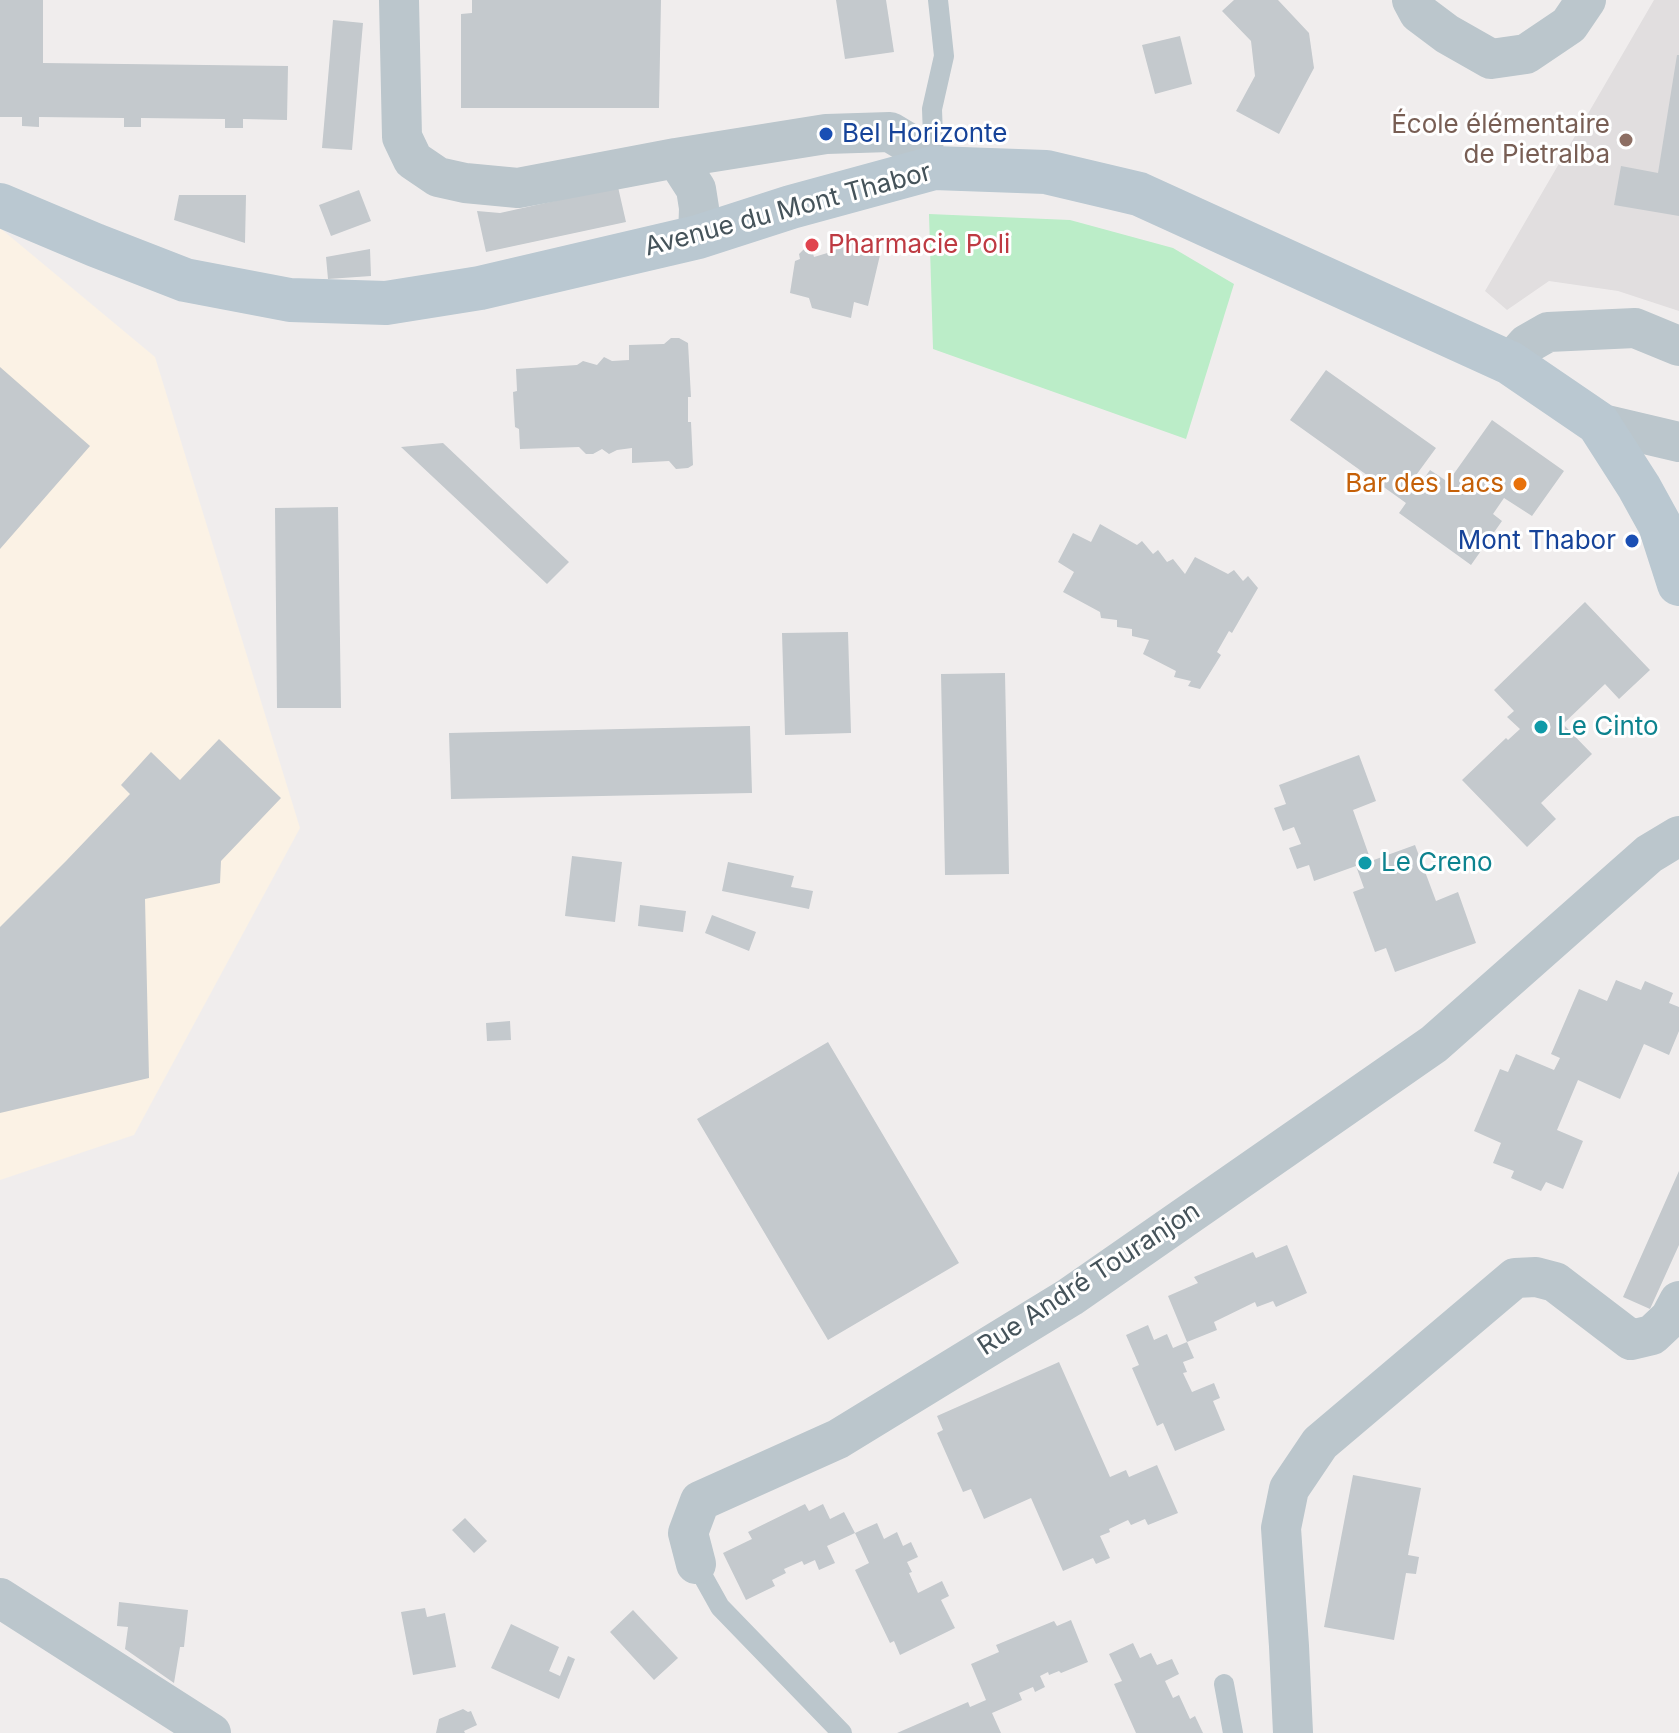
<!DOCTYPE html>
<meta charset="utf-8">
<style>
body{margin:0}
canvas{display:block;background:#f0eded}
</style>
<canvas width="1679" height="1733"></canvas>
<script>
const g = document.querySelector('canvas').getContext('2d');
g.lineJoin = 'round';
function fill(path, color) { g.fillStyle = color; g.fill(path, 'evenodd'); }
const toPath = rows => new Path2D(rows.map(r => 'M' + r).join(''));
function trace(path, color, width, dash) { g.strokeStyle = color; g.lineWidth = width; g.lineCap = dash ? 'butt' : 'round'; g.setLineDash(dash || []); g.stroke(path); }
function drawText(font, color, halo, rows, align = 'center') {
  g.font = font + ' Inter,sans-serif'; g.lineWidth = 6; g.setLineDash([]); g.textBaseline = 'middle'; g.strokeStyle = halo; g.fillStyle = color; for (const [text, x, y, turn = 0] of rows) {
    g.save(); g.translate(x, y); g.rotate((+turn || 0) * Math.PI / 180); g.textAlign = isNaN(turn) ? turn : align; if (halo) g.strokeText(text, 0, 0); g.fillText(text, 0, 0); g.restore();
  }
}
fill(toPath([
 [0,228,155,357,300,828,134,1135,0,1180]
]), '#fbf2e5');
fill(toPath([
 [1654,0,1679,0,1679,311,1618,291,1549,281,1507,310,1485,291]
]), '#e1dedf');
fill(toPath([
 [929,214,1070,220,1173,248,1234,284,1186,439,933,349]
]), '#bbedc8');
fill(toPath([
 [0,0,43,0,43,63,288,66,287,120,243,119,243,128,225,128,225,119,141,118,141,127,124,127,124,118,39,117,39,127,22,126,22,117,0,117],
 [472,0,661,0,659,108,461,108,461,14,472,13],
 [836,0,886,0,894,52,845,59],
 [1234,0,1278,0,1309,33,1314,68,1279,134,1236,111,1255,76,1251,41,1222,11],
 [333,20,363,23,352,150,322,148],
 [1180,36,1192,84,1155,94,1142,45],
 [1677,55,1679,55,1679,216,1614,205,1621,166,1658,173],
 [618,187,626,222,486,252,477,211,500,213],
 [359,190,371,221,331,236,319,205],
 [179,195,246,195,245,243,174,220],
 [846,239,855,241,856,248,880,255,868,306,854,302,851,318,812,308,809,298,790,293,795,261,800,259,799,254,805,248,812,250,814,257,834,251],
 [370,249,371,276,328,279,326,257],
 [671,338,679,338,688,343,691,397,688,397,688,422,691,422,693,465,688,468,676,469,669,461,632,463,632,448,617,450,609,454,602,449,593,454,586,454,579,447,520,449,519,429,515,427,513,392,517,391,516,369,577,365,583,361,597,365,604,357,612,361,629,360,629,345,664,344],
 [0,367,90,446,0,549],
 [1326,370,1436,448,1411,482,1418,487,1430,470,1448,482,1492,420,1564,471,1532,516,1504,498,1493,514,1502,521,1471,565,1399,513,1406,503,1290,420],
 [443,443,569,562,547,584,401,447],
 [338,507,341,708,277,708,275,508],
 [1100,524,1137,545,1142,541,1153,554,1158,550,1167,562,1173,559,1185,574,1195,557,1228,574,1234,570,1243,581,1248,576,1258,588,1232,633,1229,631,1217,652,1221,655,1200,689,1188,686,1191,681,1174,677,1176,671,1143,654,1149,640,1132,636,1132,629,1117,627,1117,620,1101,618,1100,612,1063,592,1074,572,1058,562,1073,533,1091,542],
 [1585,602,1650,670,1619,699,1605,684,1563,724,1592,754,1541,803,1556,819,1527,847,1462,780,1506,738,1508,740,1520,729,1507,717,1514,711,1494,690],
 [848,632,851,733,785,735,782,633],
 [1005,673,1009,874,945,875,941,674],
 [750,726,752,793,451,799,449,733],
 [219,739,281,798,221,861,220,883,145,899,149,1078,0,1113,0,927,66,861,130,794,121,785,151,752,180,780],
 [1359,755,1376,801,1353,810,1371,861,1415,845,1436,901,1458,892,1476,943,1395,972,1386,948,1375,952,1353,892,1364,888,1356,866,1314,881,1309,865,1297,869,1289,848,1301,844,1294,827,1283,831,1274,808,1286,804,1279,785],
 [572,856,622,862,615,922,565,916],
 [728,862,794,876,791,887,813,891,809,909,722,891],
 [640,905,686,911,683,932,638,926],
 [712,915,756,932,749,951,705,933],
 [1616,980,1641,990,1645,981,1673,993,1669,1003,1679,1007,1679,1031,1669,1055,1644,1044,1620,1099,1578,1080,1557,1130,1583,1141,1563,1189,1546,1182,1541,1191,1511,1178,1514,1171,1493,1163,1501,1143,1474,1131,1500,1069,1508,1072,1516,1054,1554,1070,1560,1058,1551,1054,1579,989,1607,1001],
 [510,1021,511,1040,487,1041,486,1023],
 [828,1042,959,1263,828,1340,697,1119],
 [1679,1171,1679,1245,1650,1309,1623,1297],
 [1287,1245,1307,1293,1276,1307,1273,1301,1257,1307,1255,1302,1214,1322,1217,1330,1187,1342,1168,1296,1198,1283,1194,1277,1253,1252,1256,1258],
 [1148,1325,1154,1340,1167,1334,1173,1348,1187,1342,1194,1358,1183,1362,1187,1372,1183,1373,1192,1392,1214,1383,1220,1398,1213,1401,1225,1430,1175,1451,1163,1423,1157,1426,1132,1368,1139,1365,1126,1335],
 [1059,1362,1110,1477,1126,1470,1129,1477,1157,1465,1178,1513,1148,1525,1145,1519,1131,1525,1128,1520,1109,1529,1110,1532,1100,1536,1110,1558,1096,1564,1093,1558,1063,1571,1031,1498,984,1519,971,1489,963,1492,937,1433,943,1430,937,1416],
 [1353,1475,1421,1488,1408,1555,1419,1557,1416,1574,1406,1573,1394,1640,1324,1627],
 [805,1504,809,1511,823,1504,830,1519,844,1512,855,1533,827,1546,835,1563,819,1570,815,1560,804,1565,802,1561,784,1569,786,1573,772,1580,775,1586,746,1600,723,1553,752,1539,748,1532],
 [465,1518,487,1541,474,1553,452,1530],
 [877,1523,884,1539,897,1532,903,1546,911,1542,918,1557,907,1562,912,1572,909,1573,918,1593,942,1581,949,1596,941,1600,955,1628,900,1655,894,1641,890,1643,855,1570,869,1563,855,1533],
 [119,1602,188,1610,184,1647,180,1647,174,1683,125,1649,128,1627,117,1626],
 [425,1608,427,1617,445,1613,456,1667,413,1675,401,1612],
 [633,1610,678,1658,654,1680,610,1632],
 [1071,1620,1088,1662,1061,1673,1059,1671,1049,1675,1048,1672,1040,1676,1045,1687,1035,1692,1033,1687,1019,1693,1022,1700,992,1713,1001,1733,897,1733,968,1702,970,1707,986,1700,971,1664,999,1652,996,1645,1054,1621,1057,1626],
 [511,1624,559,1647,549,1671,560,1676,568,1656,575,1659,559,1699,491,1668],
 [1133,1643,1140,1658,1151,1653,1157,1665,1172,1659,1179,1674,1165,1681,1173,1698,1179,1695,1190,1719,1195,1716,1203,1733,1136,1733,1114,1684,1122,1681,1109,1654],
 [463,1709,468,1712,471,1711,477,1725,464,1731,465,1733,436,1733,439,1719]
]), '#c4c9cd');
trace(toPath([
 [934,164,932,109,944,56,938,0],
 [696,1564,720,1607,842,1733],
 [1224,1684,1233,1733]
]), '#bbc6cc', 20);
trace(toPath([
 [399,0,402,137,413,160,438,177,465,183,518,188,676,158,826,134,890,132,910,144,934,168],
 [1412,0,1419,13,1447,34,1491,59,1526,54,1569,25,1586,0],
 [676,158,696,189,699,208,698,237],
 [1510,363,1527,344,1548,332,1635,328,1679,346],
 [1598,423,1679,442],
 [696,1564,688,1533,700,1501,838,1439,1070,1297,1434,1044,1649,854,1679,836],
 [0,1598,211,1733],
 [1293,1733,1289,1646,1281,1528,1289,1489,1320,1443,1515,1278,1536,1277,1555,1282,1631,1340,1652,1335,1670,1318,1679,1301]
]), '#bbc6cc', 40);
trace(toPath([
 [0,205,95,245,185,280,290,300,386,303,480,288,698,237,791,207,934,168,1046,172,1139,194,1510,363,1598,423,1639,487,1660,525,1679,584]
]), '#bac8d1', 44);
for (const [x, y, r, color] of [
 [826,134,8,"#1a4fb4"],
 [1626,140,8,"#8d6e63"],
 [812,245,8,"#e0444e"],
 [1520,484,8,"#e8710a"],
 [1632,541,8,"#1a4fb4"],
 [1541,727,8,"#0f9aa8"],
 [1365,863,8,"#0f9aa8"]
]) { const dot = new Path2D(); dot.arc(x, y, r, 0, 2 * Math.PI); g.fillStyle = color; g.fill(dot); trace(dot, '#fff', 3); }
drawText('26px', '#785e54', '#fff', [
 ["École élémentaire",1610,125],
 ["de Pietralba",1610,155]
], 'right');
drawText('26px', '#164399', '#fff', [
 ["Bel Horizonte",842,134],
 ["Mont Thabor",1616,541,"right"]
], 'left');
drawText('26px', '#45535a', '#fff', [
 ["Avenue du Mont Thabor",788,210,-15],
 ["Rue André Touranjon",1089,1279,-33]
]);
drawText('26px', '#be3a42', '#fff', [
 ["Pharmacie Poli",828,245]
], 'left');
drawText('26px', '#c56008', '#fff', [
 ["Bar des Lacs",1504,484]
], 'right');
drawText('26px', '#0d838f', '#fff', [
 ["Le Cinto",1557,727],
 ["Le Creno",1381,863]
], 'left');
</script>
